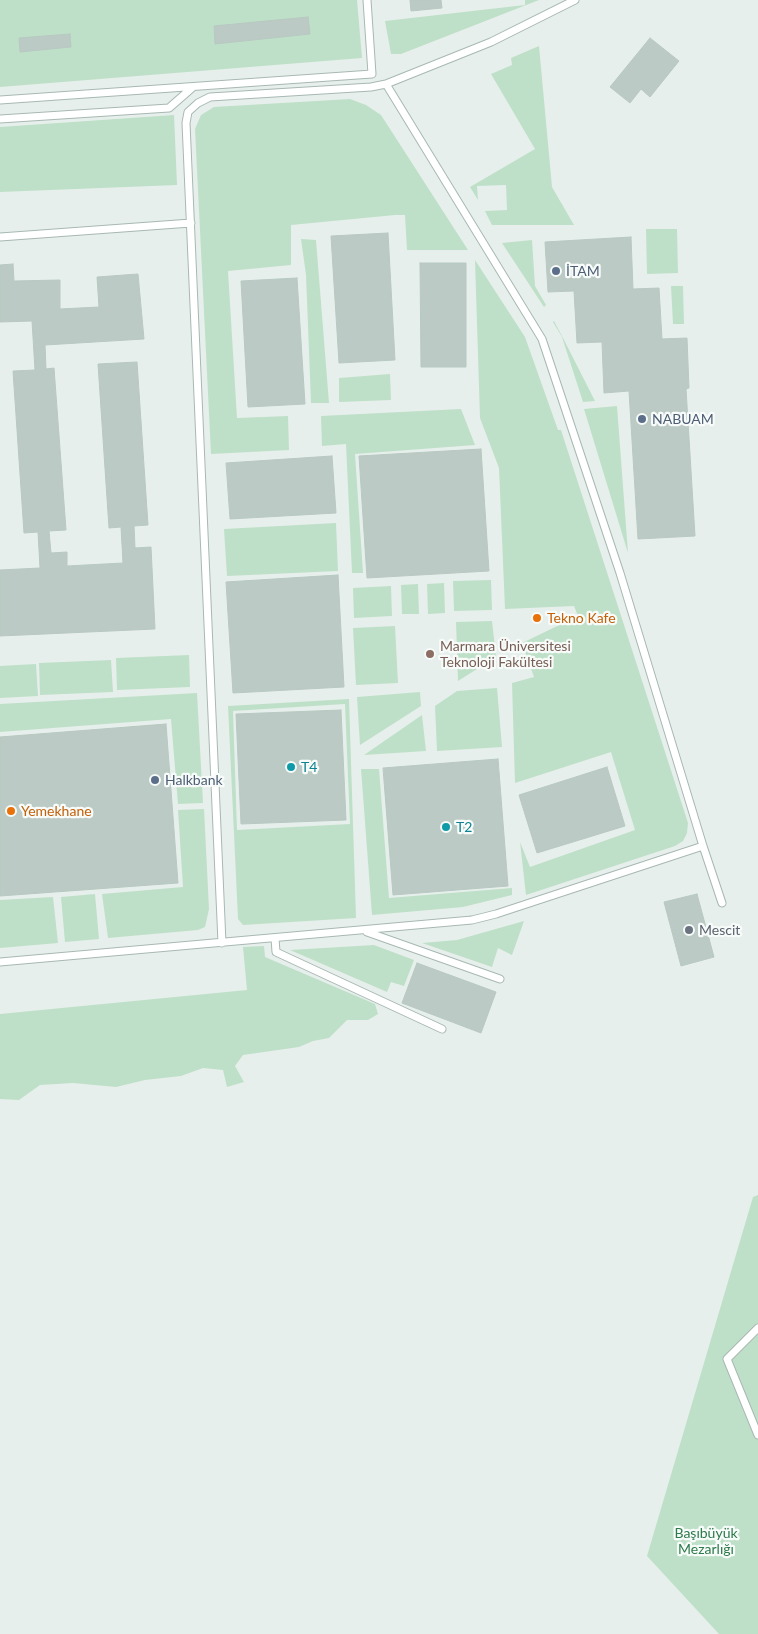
<!DOCTYPE html>
<meta charset="utf-8">
<style>
body{margin:0}
canvas{display:block;background:#e6efeb}
</style>
<canvas width="758" height="1634"></canvas>
<script>
const g = document.querySelector('canvas').getContext('2d');
g.lineJoin = 'round';
function fill(path, color) { g.fillStyle = color; g.fill(path, 'evenodd'); }
const toPath = rows => new Path2D(rows.map(r => 'M' + r).join(''));
function trace(path, color, width, dash) { g.strokeStyle = color; g.lineWidth = width; g.lineCap = dash ? 'butt' : 'round'; g.setLineDash(dash || []); g.stroke(path); }
function drawText(font, color, halo, rows, align = 'center') {
  g.font = font + ' Lato,sans-serif'; g.lineWidth = 4.5; g.setLineDash([]); g.textBaseline = 'middle'; g.strokeStyle = halo; g.fillStyle = color; for (const [text, x, y, turn = 0] of rows) {
    g.save(); g.translate(x, y); g.rotate((+turn || 0) * Math.PI / 180); g.textAlign = isNaN(turn) ? turn : align; if (halo) g.strokeText(text, 0, 0); g.fillText(text, 0, 0); g.restore();
  }
}
fill(toPath([
 [0,0,357,0,362,58,0,87],
 [525,0,539,0,401,54,391,54,385,21,525,5],
 [539,46,552,187,574,225,492,225,485,211,507,210,506,185,477,186,478,200,470,187,535,149,491,74,512,65,511,58],
 [350,99,366,105,381,115,468,250,407,250,405,215,395,215,291,225,291,265,228,271,237,418,288,416,289,450,211,454,195,129,201,115,214,107],
 [174,115,177,185,0,192,0,127],
 [646,229,677,229,678,273,647,274],
 [301,239,316,240,329,403,311,403,306,275],
 [532,240,535,286,546,305,544,307,502,243],
 [475,260,525,337,558,430,561,430,688,823,687,833,683,841,675,846,526,895,520,842,530,867,635,830,611,752,515,783,512,683,534,677,522,643,578,616,574,606,505,609,499,468,480,418],
 [671,286,683,286,684,324,673,324],
 [554,321,563,338,595,401,583,402,562,337,553,322],
 [390,374,391,400,339,402,339,378],
 [617,406,628,553,584,409],
 [461,409,475,445,355,454,363,573,352,573,346,444,322,446,321,416],
 [336,523,338,571,227,576,224,529],
 [491,580,492,610,454,611,453,581],
 [444,583,445,613,428,614,427,584],
 [418,584,419,614,402,614,401,585],
 [391,586,392,616,354,618,353,588],
 [492,621,496,657,458,681,456,622],
 [395,626,398,683,356,685,353,628],
 [189,655,190,687,117,690,116,658],
 [111,660,113,692,40,695,39,663],
 [36,664,38,696,0,698,0,666],
 [497,688,502,747,437,751,435,706,457,691],
 [420,692,421,706,360,745,357,697],
 [197,693,203,803,178,804,171,719,0,732,0,704],
 [349,699,356,918,243,925,238,919,228,706],
 [345,704,350,824,237,830,233,711],
 [422,715,426,751,364,755],
 [361,769,379,769,389,898,512,888,512,895,463,907,372,915],
 [204,809,209,909,205,927,198,930,108,938,102,894,183,887,178,810],
 [95,894,99,939,65,942,61,897],
 [53,897,58,943,0,948,0,900],
 [524,921,512,955,498,948,492,967,422,943,457,940],
 [374,945,414,960,404,986,391,982,387,992,290,950],
 [264,946,265,957,375,1004,378,1014,368,1020,347,1020,329,1038,313,1041,299,1047,243,1055,235,1066,244,1082,227,1087,223,1070,203,1068,181,1076,145,1080,116,1087,73,1083,40,1085,19,1100,0,1099,0,1014,247,990,243,947],
 [758,1195,758,1634,719,1634,647,1556,753,1197]
]), '#bfe0c8');
const building = toPath([
 [410,0,441,0,442,8,411,11,410,0],
 [308,17,310,34,215,44,214,26,308,17],
 [70,34,71,47,20,52,19,38,70,34],
 [650,38,679,61,650,97,641,89,630,103,610,87,650,38],
 [388,233,395,360,339,363,331,236,388,233],
 [631,237,633,289,659,288,662,339,687,338,689,388,686,389,695,536,638,539,629,391,604,393,602,342,577,343,574,291,548,292,545,242,631,237],
 [420,263,466,263,466,367,421,367,420,263],
 [13,264,14,281,60,280,60,309,99,307,97,277,138,274,144,339,45,345,46,369,54,368,66,530,49,531,51,553,67,552,67,566,123,563,121,527,109,528,98,364,137,362,148,525,134,526,135,548,151,547,155,629,0,636,0,570,40,568,38,532,24,533,13,371,35,370,32,321,0,322,0,265,13,264],
 [297,278,305,404,248,407,241,281,297,278],
 [481,449,489,571,367,578,359,456,481,449],
 [332,456,336,513,230,519,226,463,332,456],
 [338,575,344,687,233,693,226,582,338,575],
 [341,710,346,820,241,824,236,714,341,710],
 [166,724,178,883,0,896,0,737,166,724],
 [498,759,508,886,393,895,383,768,498,759],
 [607,767,625,826,537,853,519,795,607,767],
 [697,894,714,957,681,966,664,902,697,894],
 [417,963,496,992,481,1033,402,1003,417,963]
]);
fill(building, '#bbcac4');
trace(building, '#b8c9c2', 1);
const lane = toPath([
 [0,100,372,74,367,0],
 [0,119,169,108,193,87],
 [0,237,191,223],
 [703,846,722,903],
 [367,932,500,979],
 [275,938,276,952,442,1029],
 [222,943,186,123,188,112,198,103,210,97,371,87,386,84],
 [0,962,472,920,496,914,703,846,620,573,542,339,386,84,491,42,575,0],
 [758,1328,727,1359,758,1435]
]);
trace(lane, '#a8b8b2', 9);
trace(lane, '#fff', 7);
for (const [x, y, r, color] of [
 [556,271,5,"#5c6f8a"],
 [642,419,5,"#5c6f8a"],
 [537,618,5,"#e8710a"],
 [430,654,5,"#8d6e63"],
 [291,767,5,"#0f9aa8"],
 [155,780,5,"#5c6f8a"],
 [11,811,5,"#e8710a"],
 [446,827,5,"#0f9aa8"],
 [689,930,5,"#6b7280"]
]) { const dot = new Path2D(); dot.arc(x, y, r, 0, 2 * Math.PI); g.fillStyle = color; g.fill(dot); trace(dot, '#f7fbf9', 2); }
drawText('14px', '#4e5e75', '#f7fbf9', [
 ["İTAM",566,271],
 ["NABUAM",652,419],
 ["Halkbank",165,780]
], 'left');
drawText('14px', '#c56008', '#f7fbf9', [
 ["Tekno Kafe",547,618],
 ["Yemekhane",21,811]
], 'left');
drawText('14px', '#785e54', '#f7fbf9', [
 ["Marmara Üniversitesi",440,646],
 ["Teknoloji Fakültesi",440,662]
], 'left');
drawText('14px', '#0d838f', '#f7fbf9', [
 ["T4",301,767],
 ["T2",456,827]
], 'left');
drawText('14px', '#5b616d', '#f7fbf9', [
 ["Mescit",699,930]
], 'left');
drawText('14px', '#2d7a4b', '#f7fbf9', [
 ["Başıbüyük",706,1533],
 ["Mezarlığı",706,1549]
]);
</script>
